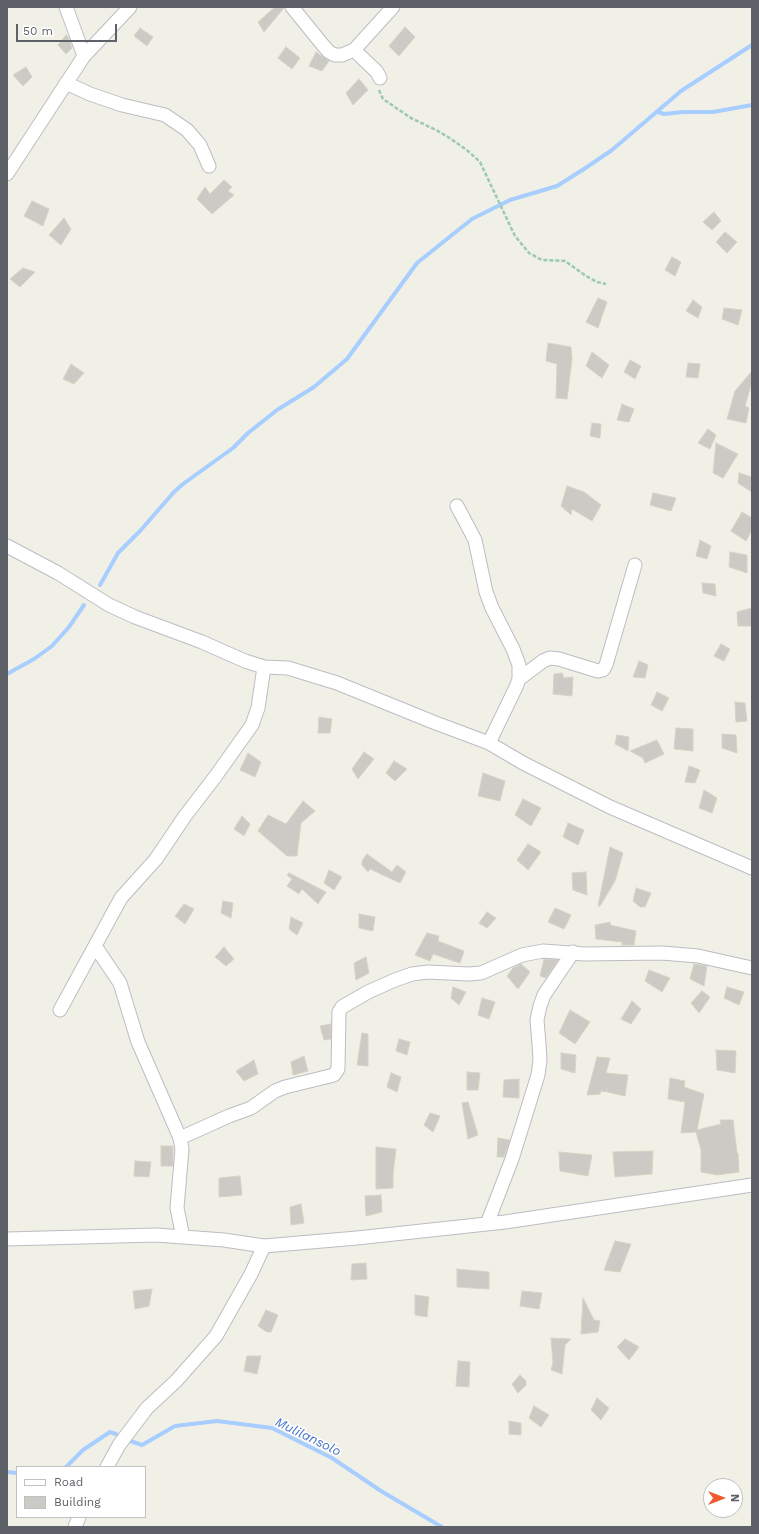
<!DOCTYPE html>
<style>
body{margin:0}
#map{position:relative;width:759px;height:1534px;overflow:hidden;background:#f1f0e7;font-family:"Work Sans",sans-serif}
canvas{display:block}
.frame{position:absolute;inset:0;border:8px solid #5e6167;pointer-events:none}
.legend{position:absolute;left:16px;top:1466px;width:130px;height:52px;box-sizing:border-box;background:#fff;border:1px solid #bfc0c2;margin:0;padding:5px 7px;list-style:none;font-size:12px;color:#5e6167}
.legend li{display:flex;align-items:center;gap:8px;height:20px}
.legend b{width:20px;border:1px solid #bfc0c2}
.north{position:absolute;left:703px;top:1478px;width:40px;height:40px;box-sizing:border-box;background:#fff;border:1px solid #bfc0c2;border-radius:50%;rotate:90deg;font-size:11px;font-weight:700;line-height:16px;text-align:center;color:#5e6167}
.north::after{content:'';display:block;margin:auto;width:14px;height:18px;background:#f0582d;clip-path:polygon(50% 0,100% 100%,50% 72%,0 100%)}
.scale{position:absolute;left:16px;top:24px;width:101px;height:18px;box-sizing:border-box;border:2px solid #5e6167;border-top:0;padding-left:5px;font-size:12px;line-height:14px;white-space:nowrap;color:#5e6167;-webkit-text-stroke:3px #fff;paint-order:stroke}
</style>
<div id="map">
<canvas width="759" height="1534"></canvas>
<div class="frame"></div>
<ul class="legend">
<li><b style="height:5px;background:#fff"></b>Road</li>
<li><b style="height:11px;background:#cccac4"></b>Building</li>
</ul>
<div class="north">N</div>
<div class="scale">50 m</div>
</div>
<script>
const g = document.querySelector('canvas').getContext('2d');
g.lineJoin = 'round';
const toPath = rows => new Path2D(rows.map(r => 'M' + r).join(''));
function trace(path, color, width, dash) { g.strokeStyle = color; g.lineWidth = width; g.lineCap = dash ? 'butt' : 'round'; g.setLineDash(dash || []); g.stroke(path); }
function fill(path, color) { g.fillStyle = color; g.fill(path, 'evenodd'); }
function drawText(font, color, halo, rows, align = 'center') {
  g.font = font + ' "Work Sans",sans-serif'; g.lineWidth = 3; g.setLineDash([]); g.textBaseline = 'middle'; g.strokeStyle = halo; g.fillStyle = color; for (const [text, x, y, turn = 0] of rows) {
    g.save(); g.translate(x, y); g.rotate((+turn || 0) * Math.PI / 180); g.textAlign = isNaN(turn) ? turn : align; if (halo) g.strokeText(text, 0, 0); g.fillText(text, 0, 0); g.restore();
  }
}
trace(toPath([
 [658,112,664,114,683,112,713,112,752,105],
 [100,585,118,553,140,531,174,492,183,484,233,448,248,433,277,410,314,387,347,359,417,263,472,219,510,200,557,186,584,169,612,150,681,91,752,45],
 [7,674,34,659,52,646,69,627,84,605],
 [130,1441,142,1445,175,1426,217,1421,272,1428,332,1458,381,1491,442,1527],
 [66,1467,83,1450,110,1432,116,1434],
 [7,1472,17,1473]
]), '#a8cdff', 4);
const building = toPath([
 [275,7,284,7,284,8,264,32,258,22,275,7],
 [405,27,415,37,399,56,389,46,405,27],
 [140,28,153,37,147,46,134,36,140,28],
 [66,35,68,37,72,48,66,54,58,45,66,35],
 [286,47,300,58,292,69,278,58,286,47],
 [316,52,329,61,322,71,309,66,316,52],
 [26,67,32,77,23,86,13,75,26,67],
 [359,79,368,90,353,105,346,93,359,79],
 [224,180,232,187,228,191,234,195,212,214,197,199,205,187,210,194,224,180],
 [32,201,49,209,43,226,24,216,32,201],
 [714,212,721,221,712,230,703,222,714,212],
 [64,218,71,229,61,245,49,235,64,218],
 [725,232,737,242,727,253,716,242,725,232],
 [672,257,681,262,675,276,665,270,672,257],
 [23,268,35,272,20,287,10,279,23,268],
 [598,298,607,302,598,328,586,322,598,298],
 [693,300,702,307,698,318,686,311,693,300],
 [724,308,742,310,738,325,722,319,724,308],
 [548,343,571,347,572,359,567,399,556,398,557,364,546,361,548,343],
 [592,352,609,365,602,378,586,366,592,352],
 [630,360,641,366,635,379,624,372,630,360],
 [688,363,700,364,698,378,686,377,688,363],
 [71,364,84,373,74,384,63,379,71,364],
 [752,371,752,382,745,406,749,408,746,423,727,419,735,391,752,371],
 [622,404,634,409,629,422,617,420,622,404],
 [592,423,601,424,600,438,590,436,592,423],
 [708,429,716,435,710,449,698,443,708,429],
 [716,443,738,454,723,478,713,473,716,443],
 [739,473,752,477,752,492,738,483,739,473],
 [567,486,584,492,601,505,592,521,572,509,571,515,561,506,567,486],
 [653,493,676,498,671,511,650,505,653,493],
 [742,512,752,518,752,530,746,541,731,531,742,512],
 [700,540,711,546,707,559,696,556,700,540],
 [730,552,747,555,747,573,729,567,730,552],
 [702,583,715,584,716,596,703,593,702,583],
 [752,608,752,626,738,626,737,612,752,608],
 [721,644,730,649,724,661,714,656,721,644],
 [639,661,648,665,645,678,633,677,639,661],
 [562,673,564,678,573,677,572,696,553,694,554,674,562,673],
 [657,692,669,698,662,711,651,705,657,692],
 [735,702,745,703,747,721,736,722,735,702],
 [319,717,332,719,330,733,318,733,319,717],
 [676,728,693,729,693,751,674,749,676,728],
 [722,734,736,735,737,753,722,748,722,734],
 [617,735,629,737,628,751,615,744,617,735],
 [657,740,664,754,645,763,643,758,630,751,657,740],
 [364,752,374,759,358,779,352,769,364,752],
 [248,753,261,762,255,777,240,770,248,753],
 [394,761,407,769,395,781,386,773,394,761],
 [689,766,700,770,695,783,685,782,689,766],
 [483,773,505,781,500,801,478,796,483,773],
 [704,790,717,798,712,813,699,808,704,790],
 [523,799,541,808,531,826,515,815,523,799],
 [303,801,315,811,301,823,297,856,287,856,258,831,268,815,286,824,303,801],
 [242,816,250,824,244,836,234,829,242,816],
 [568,823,584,830,578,845,563,837,568,823],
 [528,844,541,852,528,870,517,860,528,844],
 [610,847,623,853,615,881,600,906,598,906,610,847],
 [367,854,392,872,397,865,406,872,400,883,370,869,368,872,362,865,362,861,367,854],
 [329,870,342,877,334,890,324,883,329,870],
 [586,872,587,895,573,890,572,873,586,872],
 [289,873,326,892,318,904,302,889,299,894,287,886,292,879,287,875,289,873],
 [636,888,651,893,645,907,640,907,633,901,636,888],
 [223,901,233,903,231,918,221,913,223,901],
 [184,904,194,909,185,924,175,916,184,904],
 [555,908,571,915,564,929,548,922,555,908],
 [487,912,496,918,487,928,479,923,487,912],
 [359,914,375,917,373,931,359,928,359,914],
 [291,917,303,923,297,935,289,929,291,917],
 [610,922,610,925,636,931,634,945,622,945,622,942,596,939,595,925,610,922],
 [427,933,439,936,438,941,464,951,460,963,433,954,430,961,415,955,427,933],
 [224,947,234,959,226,966,215,957,224,947],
 [366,957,369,973,356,980,354,963,366,957],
 [544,959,558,960,546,978,540,976,544,959],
 [521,964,530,972,518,989,507,976,513,968,521,964],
 [694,964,707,966,704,986,690,979,694,964],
 [649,970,670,978,662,992,645,981,649,970],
 [453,987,466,992,459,1005,451,998,453,987],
 [727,987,744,992,739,1005,724,998,727,987],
 [702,991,710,997,699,1013,691,1003,702,991],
 [482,998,495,1002,489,1019,478,1015,482,998],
 [632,1001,641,1009,631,1024,621,1019,632,1001],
 [570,1010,590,1022,575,1044,559,1033,570,1010],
 [331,1024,331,1039,324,1040,320,1026,331,1024],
 [362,1033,368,1034,368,1066,357,1065,362,1033],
 [399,1039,410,1042,407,1055,396,1051,399,1039],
 [716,1050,736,1051,735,1073,717,1070,716,1050],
 [561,1053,576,1055,575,1073,561,1069,561,1053],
 [304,1056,308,1071,293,1075,291,1062,304,1056],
 [597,1057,610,1058,606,1073,628,1075,625,1096,607,1092,607,1088,606,1092,601,1091,600,1094,587,1095,597,1057],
 [254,1060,258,1074,244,1081,236,1071,254,1060],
 [467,1072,480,1073,478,1090,467,1090,467,1072],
 [391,1073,401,1077,397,1092,387,1087,391,1073],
 [670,1078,685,1081,684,1087,704,1094,697,1130,721,1124,720,1120,733,1120,737,1153,738,1153,739,1172,717,1175,701,1172,701,1150,696,1132,681,1133,685,1102,668,1099,670,1078],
 [519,1079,519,1098,503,1097,504,1080,519,1079],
 [468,1102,478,1135,468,1139,462,1103,468,1102],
 [430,1113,440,1116,433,1132,424,1125,430,1113],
 [498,1138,510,1140,504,1157,497,1157,498,1138],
 [161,1146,173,1146,173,1166,161,1166,161,1146],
 [376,1147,396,1149,393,1174,393,1188,376,1189,376,1147],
 [653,1151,652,1174,615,1177,613,1152,653,1151],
 [559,1152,592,1155,588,1176,560,1171,559,1152],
 [135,1161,151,1162,149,1177,134,1176,135,1161],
 [240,1176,242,1195,219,1197,219,1178,240,1176],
 [381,1195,382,1212,366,1216,365,1196,381,1195],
 [301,1204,304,1223,291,1225,290,1207,301,1204],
 [615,1241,631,1244,620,1272,604,1270,615,1241],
 [366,1263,367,1279,351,1280,352,1264,366,1263],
 [457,1269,489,1272,489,1289,457,1287,457,1269],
 [152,1289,149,1306,135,1309,133,1291,152,1289],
 [522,1291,542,1293,539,1309,520,1306,522,1291],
 [415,1295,429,1297,427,1317,415,1315,415,1295],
 [583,1298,594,1320,600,1321,598,1332,581,1334,583,1298],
 [266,1310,278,1315,271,1332,267,1332,258,1326,266,1310],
 [551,1338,571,1339,565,1345,562,1374,551,1370,553,1363,551,1338],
 [625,1339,639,1347,629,1360,617,1347,625,1339],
 [247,1356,261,1356,257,1374,244,1371,247,1356],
 [458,1361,470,1362,469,1387,456,1386,458,1361],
 [520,1375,526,1381,526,1385,518,1393,512,1384,520,1375],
 [597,1398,609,1408,601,1420,591,1410,597,1398],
 [534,1406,549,1415,541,1427,529,1418,534,1406],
 [509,1421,521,1423,521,1435,509,1434,509,1421]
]);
fill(building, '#cccac4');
trace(building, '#d6d3c4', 1);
const street = toPath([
 [66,7,84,56],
 [292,7,322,44,329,52,335,55,342,55,354,50,393,7],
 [354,50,377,72,380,78],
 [66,83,90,94,122,105,165,115,187,130,200,145,209,166],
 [7,174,84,56,130,7],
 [457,506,475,540,486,592,492,608,513,649,519,665,519,679,517,685,489,743],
 [7,546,58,573,109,605,135,617,202,642,245,661,264,667,288,668,337,683,433,722,489,743,523,763,610,807,752,868],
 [519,679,543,661,550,658,559,659,598,671,603,670,606,665,635,565],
 [95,946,120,983,138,1042,180,1138,182,1149,177,1208,183,1237],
 [60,1010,121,898,156,859,185,816,215,777,252,725,258,708,264,667],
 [180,1138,229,1116,251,1108,275,1091,285,1087,334,1075,338,1069,339,1012,342,1007,368,992,395,980,412,974,428,972,468,974,481,973,522,955,543,951,584,954,662,953,698,956,752,968],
 [487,1224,512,1159,538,1075,540,1060,539,1044,537,1020,540,1006,544,995,573,952],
 [7,1239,156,1235,224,1240,264,1246,357,1238,505,1222,752,1185],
 [107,1467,119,1445,147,1408,176,1381,216,1336,251,1274,264,1246],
 [75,1527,79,1517]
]);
trace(street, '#bbbdc2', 15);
trace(toPath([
 [379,90,383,99,411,118,438,131,451,139,468,151,480,162,515,236,529,253,542,260,565,261,586,276,597,282,606,284]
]), '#9bcaaf', 2.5, [4, 2]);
trace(street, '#fff', 13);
drawText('italic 13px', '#4472c9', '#fff', [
 ["Mulilansolo",308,1437,26]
]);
</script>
